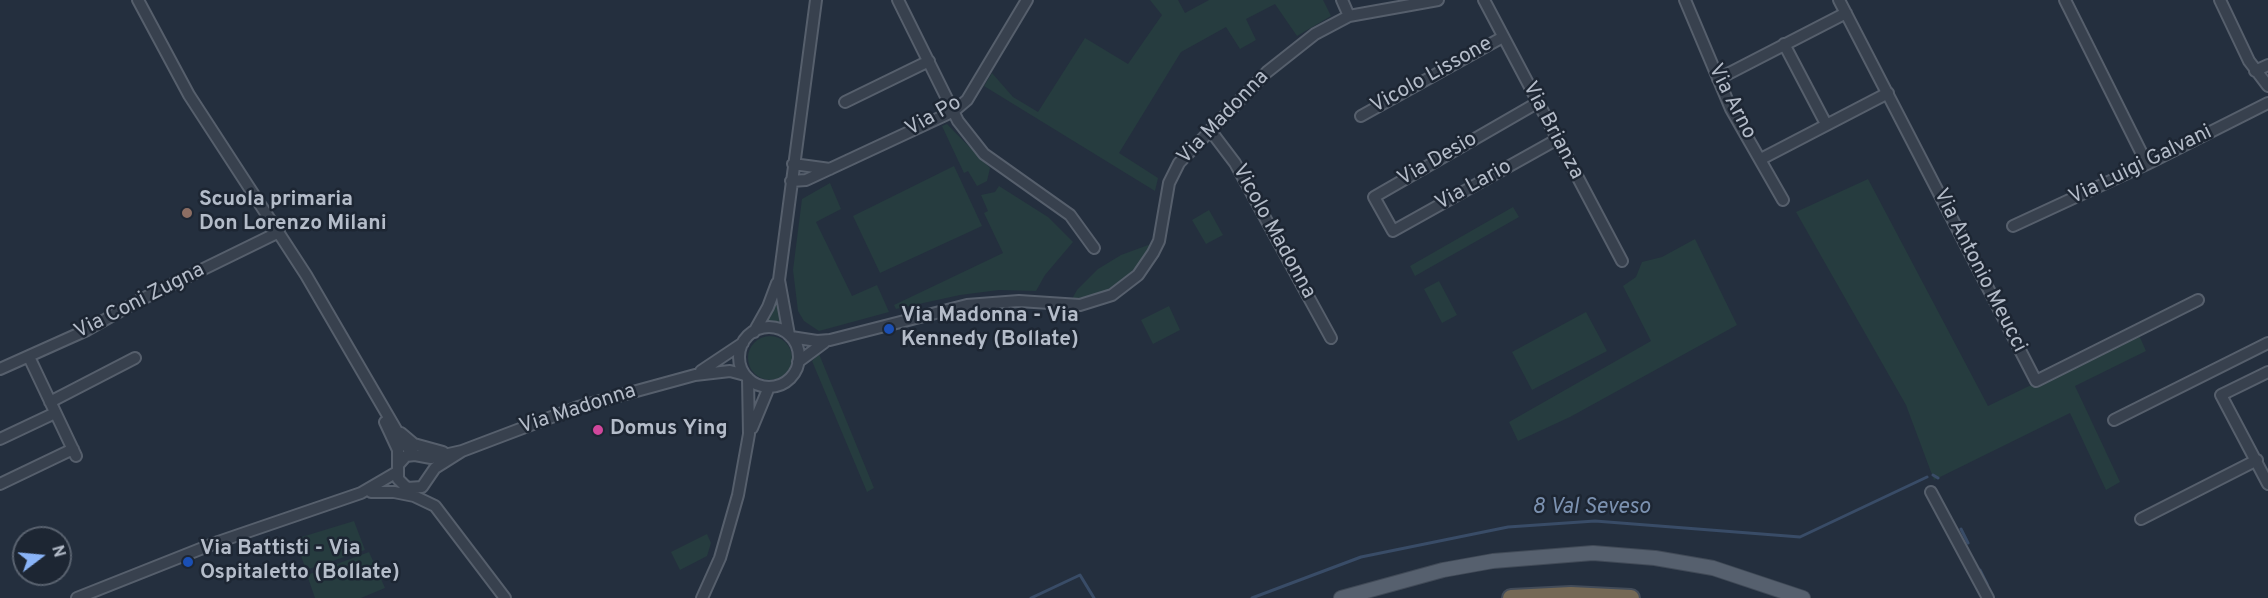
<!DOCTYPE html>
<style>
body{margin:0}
#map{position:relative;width:2268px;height:598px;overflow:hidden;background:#242f3e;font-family:Overpass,sans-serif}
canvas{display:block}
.north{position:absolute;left:12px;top:526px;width:60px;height:60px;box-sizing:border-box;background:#1d2633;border:2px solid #59626f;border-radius:50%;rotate:74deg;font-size:16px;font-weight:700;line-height:24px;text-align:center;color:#b4bcc9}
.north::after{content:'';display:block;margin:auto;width:21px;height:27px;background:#8ab4f8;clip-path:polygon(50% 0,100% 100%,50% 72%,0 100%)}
</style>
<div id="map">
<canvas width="2268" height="598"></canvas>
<div class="north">N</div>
</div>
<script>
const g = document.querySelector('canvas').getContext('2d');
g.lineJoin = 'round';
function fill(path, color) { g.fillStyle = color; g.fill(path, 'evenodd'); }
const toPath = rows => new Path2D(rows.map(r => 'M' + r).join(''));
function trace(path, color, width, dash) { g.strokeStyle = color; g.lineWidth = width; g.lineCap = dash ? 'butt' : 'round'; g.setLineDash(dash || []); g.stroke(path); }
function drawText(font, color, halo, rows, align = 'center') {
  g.font = font + ' Overpass,sans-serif'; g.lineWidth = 5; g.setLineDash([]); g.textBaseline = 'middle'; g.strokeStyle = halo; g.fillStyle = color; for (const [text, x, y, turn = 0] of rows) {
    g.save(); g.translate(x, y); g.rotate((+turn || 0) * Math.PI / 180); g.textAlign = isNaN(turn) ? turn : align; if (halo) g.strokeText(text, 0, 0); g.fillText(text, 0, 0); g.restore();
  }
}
fill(toPath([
 [1150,0,1178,0,1185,13,1209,0,1323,0,1331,16,1297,36,1275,4,1246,19,1256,40,1240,49,1226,27,1181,52,1119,153,1158,178,1155,191,984,86,992,73,1013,97,1038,112,1085,38,1128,64,1162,15],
 [947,124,990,168,987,181,977,186,968,171,964,173,942,126],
 [954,166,982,226,880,273,853,216],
 [1868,179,1988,406,2138,333,2146,351,2075,386,2120,482,2106,490,2070,413,1934,480,1906,405,1796,212],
 [830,183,841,209,816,222,852,296,877,285,889,312,819,331,804,321,798,311,793,270,802,199],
 [999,186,1048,217,1073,242,1045,275,1036,291,999,290,960,295,896,309,894,305,1003,253,984,213,988,211,981,195,995,192],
 [1513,207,1519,217,1415,276,1410,266],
 [1209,210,1223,235,1206,244,1192,220],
 [1695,239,1737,325,1570,417,1518,441,1509,422,1651,341,1623,286,1636,277,1642,262,1662,257],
 [1151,244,1140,263,1121,283,1096,295,1072,299,1077,290,1098,269,1121,255],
 [1439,281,1457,315,1442,323,1424,289],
 [777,296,782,325,768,326,764,320],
 [1169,306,1180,330,1153,344,1141,320],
 [1586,312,1607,351,1532,390,1512,352],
 '748 358a22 22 0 1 1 44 0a22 22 0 1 1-44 0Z',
 [819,354,874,488,867,492,812,361],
 [354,521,365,550,306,570,295,539],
 [707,534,711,543,707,556,680,570,671,552],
 [369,552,385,588,361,598,315,598,307,575]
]), '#263c3f');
trace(toPath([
 [1933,475,1938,478],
 [1961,529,1968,543],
 [1980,570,1987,584],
 [1031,598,1080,575,1094,598],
 [1252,598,1361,557,1508,527,1595,521,1800,537,1927,477]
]), '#394c67', 3);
const minor = toPath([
 [138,0,189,95,306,275,405,445,415,455],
 [898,0,958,121,984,154,1070,215,1094,248],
 [1342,0,1349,16],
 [1484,0,1622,261],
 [1685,0,1731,109,1783,200],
 [1839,0,2036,381,2198,300],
 [2065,0,2147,164],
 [2220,0,2249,61,2268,86],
 [1784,44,1826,124],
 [2255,71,2268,65],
 [1718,79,1846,13],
 [845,102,929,61],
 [1537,103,1374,197,1393,231,1556,140],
 [1361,116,1503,37],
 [1210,130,1235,163,1331,338],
 [1761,159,1888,93],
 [793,164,830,169],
 [791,181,806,180,954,111,967,100,1027,0],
 [2013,226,2147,164,2268,103],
 '739 357a30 30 0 1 1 60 0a30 30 0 1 1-60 0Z',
 [754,332,768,307,777,283],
 [789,335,779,280,816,0],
 [791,337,817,341,830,340,967,305,1019,301,1080,305,1112,295,1138,275,1153,253,1159,241,1169,183,1179,163,1267,72,1315,34,1349,16,1438,0],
 [29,357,76,456],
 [798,362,825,342],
 [0,369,87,330,138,301,279,232],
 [701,371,743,343],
 [2268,372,2221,395,2268,484],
 [50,402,135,358],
 [2114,420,2268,343],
 [385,422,398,450,398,465],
 [752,428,769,387],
 [401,433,414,444,443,452],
 [0,439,55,413],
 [462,451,431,458,415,455,406,456,398,465,398,479,407,488,422,487,435,468,462,451,578,407,695,375,730,371,745,375],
 [0,484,73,449],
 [371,492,394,492,414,496,435,506,505,598],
 [1931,492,1988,598],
 [2141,519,2257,460],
 [77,598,218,542,361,493,397,472],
 [702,598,720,558,738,495,749,434,748,378]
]);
const major = toPath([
 [1341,598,1443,570,1493,561,1593,553,1655,558,1713,568,1803,598]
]);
const highway = toPath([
 [1511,598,1571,595,1631,598]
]);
trace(minor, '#565f6c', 14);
trace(major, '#414a57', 16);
trace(highway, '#434c59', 20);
trace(minor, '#38414e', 10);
trace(major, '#56606e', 14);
trace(highway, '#746855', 16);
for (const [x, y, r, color] of [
 [187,213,6,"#8d6e63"],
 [889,329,6,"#1a4fb4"],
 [598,430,6,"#d1479c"],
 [188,562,6,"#1a4fb4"]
]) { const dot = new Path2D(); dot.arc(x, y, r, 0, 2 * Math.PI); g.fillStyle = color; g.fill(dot); trace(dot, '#1d2633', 2); }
drawText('21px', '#b4bcc9', '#1d2633', [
 ["Vicolo Lissone",1432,76,-29],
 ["Via Arno",1731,102,63],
 ["Via Po",934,117,-30],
 ["Via Madonna",1224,118,-46],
 ["Via Brianza",1552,131,62],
 ["Via Desio",1438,160,-30],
 ["Via Luigi Galvani",2141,166,-26],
 ["Via Lario",1474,186,-29],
 ["Vicolo Madonna",1273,232,61],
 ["Via Antonio Meucci",1979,271,63],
 ["Via Coni Zugna",140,302,-27],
 ["Via Madonna",578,410,-18]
]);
drawText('bold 21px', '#b4bcc9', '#1d2633', [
 ["Scuola primaria",199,201],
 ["Don Lorenzo Milani",199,225],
 ["Via Madonna - Via",901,317],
 ["Kennedy (Bollate)",901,341],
 ["Domus Ying",610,430],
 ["Via Battisti - Via",200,550],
 ["Ospitaletto (Bollate)",200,574]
], 'left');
drawText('italic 22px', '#7c92b1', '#1d2633', [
 ["8 Val Seveso",1591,509]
]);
</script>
